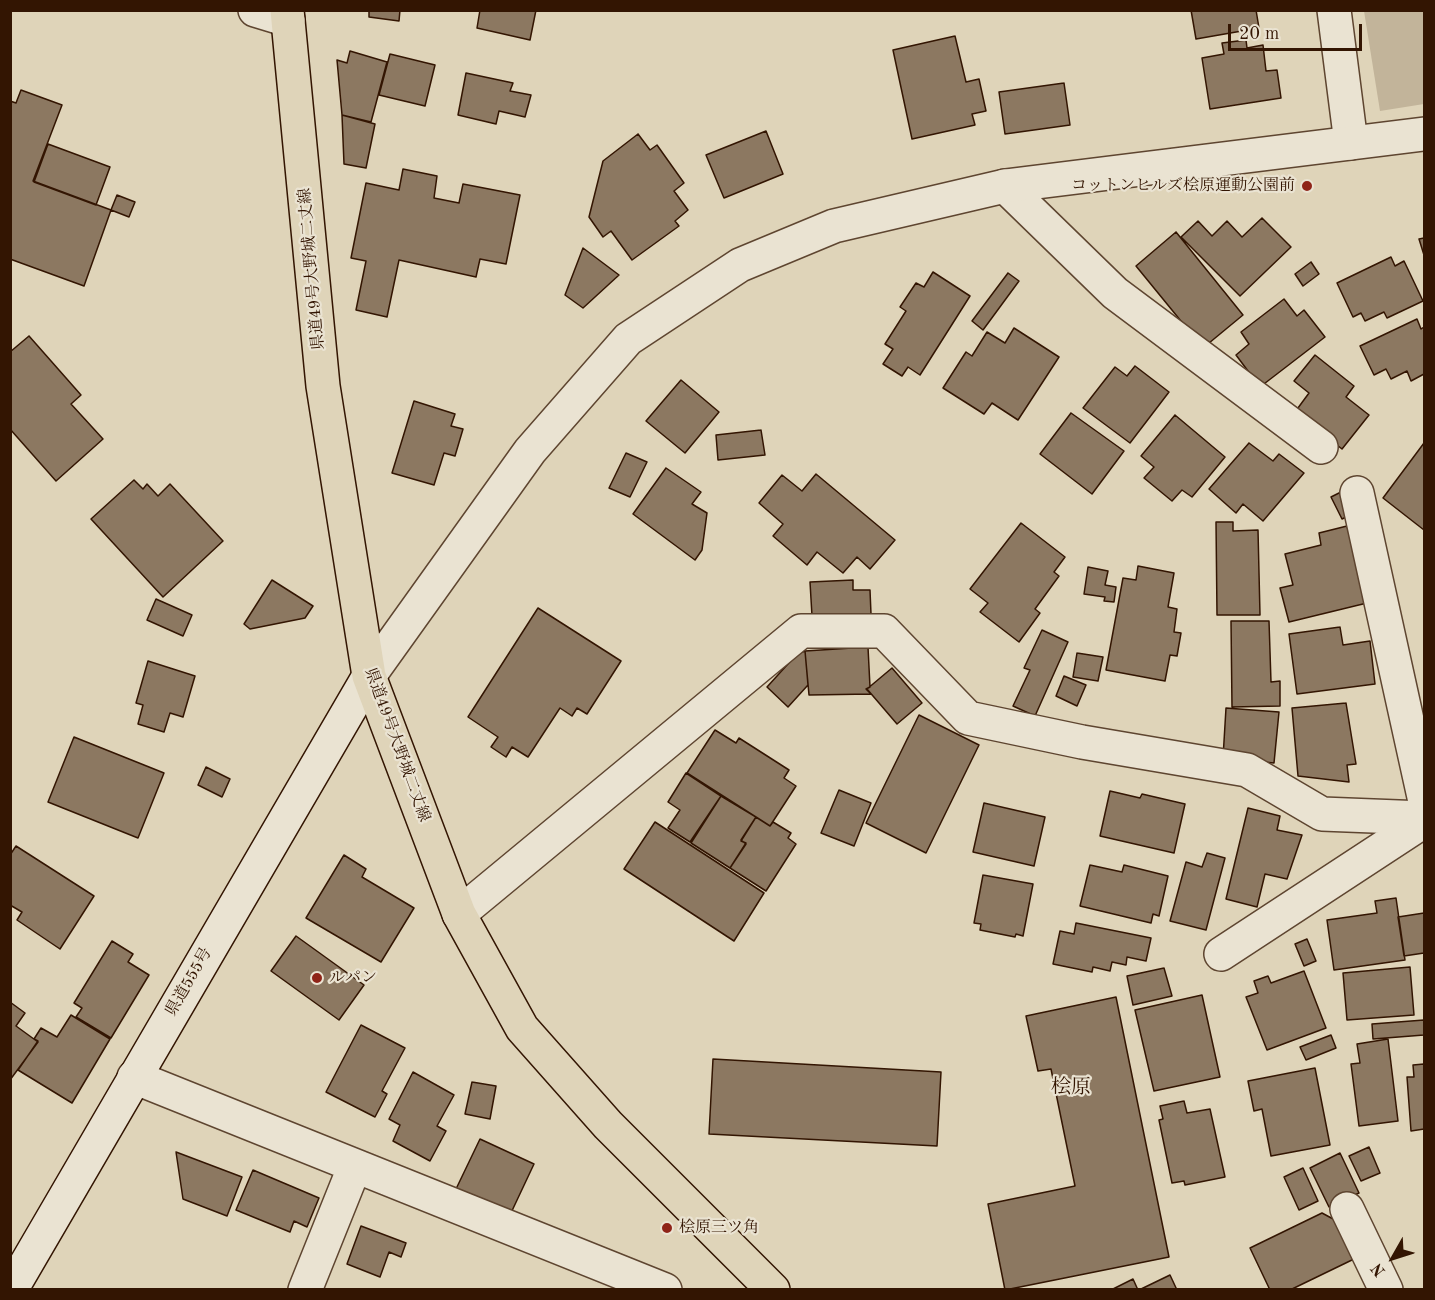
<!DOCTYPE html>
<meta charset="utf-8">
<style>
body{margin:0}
#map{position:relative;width:1435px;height:1300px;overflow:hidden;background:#dfd4b9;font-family:"Old Standard TT",serif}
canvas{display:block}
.frame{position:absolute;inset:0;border:12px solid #331502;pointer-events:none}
.north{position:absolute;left:1363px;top:1228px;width:60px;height:60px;-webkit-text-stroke:4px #eae3d2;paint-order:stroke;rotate:231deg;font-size:16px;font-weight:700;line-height:24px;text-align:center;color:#331502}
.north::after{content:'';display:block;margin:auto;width:21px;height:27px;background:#331502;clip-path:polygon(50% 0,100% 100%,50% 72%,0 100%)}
.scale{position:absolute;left:1228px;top:24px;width:134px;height:27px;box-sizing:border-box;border:3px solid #331502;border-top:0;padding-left:8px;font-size:18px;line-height:21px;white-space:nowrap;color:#331502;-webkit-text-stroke:4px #eae3d2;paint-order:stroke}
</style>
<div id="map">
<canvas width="1435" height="1300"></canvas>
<div class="frame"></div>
<div class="north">N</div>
<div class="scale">20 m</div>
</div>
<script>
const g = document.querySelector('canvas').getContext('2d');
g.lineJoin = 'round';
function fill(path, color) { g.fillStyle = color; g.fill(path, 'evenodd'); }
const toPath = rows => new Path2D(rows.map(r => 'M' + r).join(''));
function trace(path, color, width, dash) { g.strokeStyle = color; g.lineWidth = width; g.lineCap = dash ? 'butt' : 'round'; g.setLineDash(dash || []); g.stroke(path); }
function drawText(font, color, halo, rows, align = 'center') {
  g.font = font + ' "Old Standard TT","Noto Serif JP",serif'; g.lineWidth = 4.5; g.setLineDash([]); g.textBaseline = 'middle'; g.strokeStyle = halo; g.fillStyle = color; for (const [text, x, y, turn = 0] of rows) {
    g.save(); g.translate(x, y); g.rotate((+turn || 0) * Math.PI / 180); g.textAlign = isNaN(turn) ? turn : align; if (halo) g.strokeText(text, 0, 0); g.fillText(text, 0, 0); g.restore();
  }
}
fill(toPath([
 [1364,11,1424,11,1424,104,1380,111]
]), '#c2b49a');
const building = toPath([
 [369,10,400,10,399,21,369,17,369,10],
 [480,10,536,10,530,40,477,28,480,10],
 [1191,10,1256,10,1259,28,1196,39,1191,10],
 [955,36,966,82,979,79,986,111,972,114,975,125,912,139,893,50,955,36],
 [1246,40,1247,48,1263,45,1266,71,1277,70,1281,98,1210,109,1202,58,1224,54,1222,43,1246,40],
 [350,51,387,62,371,122,342,115,337,60,347,63,350,51],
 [390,54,435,65,425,106,379,95,390,54],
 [466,73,513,83,510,91,531,95,525,117,499,111,496,124,458,115,466,73],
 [1064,83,1070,125,1005,134,999,92,1064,83],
 [21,90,62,105,33,181,111,210,84,286,10,259,10,101,16,103,21,90],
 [342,115,375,124,366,168,344,164,342,115],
 [766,131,783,174,724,198,706,155,766,131],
 [638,134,650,150,657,145,684,183,674,191,688,210,675,221,679,226,632,260,611,231,603,237,589,217,603,161,638,134],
 [48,144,110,167,96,205,34,182,48,144],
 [403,169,437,176,434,198,459,203,463,184,520,195,506,264,480,259,476,277,399,260,387,317,356,310,366,261,351,258,366,183,399,190,403,169],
 [117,195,135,202,129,217,111,210,117,195],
 [1262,218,1291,247,1240,296,1181,237,1198,221,1212,236,1227,221,1242,237,1262,218],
 [1176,232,1243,315,1203,348,1136,266,1176,232],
 [1424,238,1424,255,1419,239,1424,238],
 [583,248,619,275,583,308,565,295,583,248],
 [1391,257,1395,266,1404,261,1423,301,1387,318,1384,312,1365,321,1361,313,1353,317,1337,283,1391,257],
 [1311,262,1319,274,1303,286,1295,274,1311,262],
 [933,272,970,296,920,375,908,367,902,376,883,364,893,349,885,344,906,311,900,307,916,283,924,287,933,272],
 [1008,273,1019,281,983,330,972,321,1008,273],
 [1284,299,1297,316,1304,310,1325,337,1260,387,1236,355,1249,344,1241,332,1284,299],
 [1417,319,1421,329,1424,327,1424,374,1411,381,1407,371,1391,379,1386,369,1374,375,1360,346,1417,319],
 [1014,328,1059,357,1018,420,992,403,984,414,943,388,966,352,972,356,987,332,1005,343,1014,328],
 [29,336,81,395,71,404,103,439,56,481,10,429,10,352,29,336],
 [1315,355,1354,386,1346,397,1369,415,1342,449,1295,412,1309,393,1294,381,1315,355],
 [1135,366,1169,392,1130,443,1083,408,1115,367,1127,376,1135,366],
 [681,380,719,412,685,453,646,421,681,380],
 [414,401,455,414,451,426,463,429,455,456,444,453,434,485,392,473,414,401],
 [1071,413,1124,451,1092,494,1040,454,1071,413],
 [1175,415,1225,457,1192,497,1182,490,1172,501,1144,478,1154,467,1141,456,1175,415],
 [761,430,765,455,718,460,716,435,761,430],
 [1249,443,1273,461,1279,454,1304,473,1263,521,1243,504,1236,513,1209,489,1249,443],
 [1424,443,1424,530,1383,498,1424,443],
 [626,453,647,462,630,497,609,488,626,453],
 [666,468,701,492,692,504,707,513,702,550,695,560,633,514,666,468],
 [816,474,895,540,870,569,857,557,843,573,817,552,807,565,773,536,783,524,759,503,782,475,802,491,816,474],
 [134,480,143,489,147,484,158,496,170,484,223,541,163,597,91,519,134,480],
 [1347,489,1357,512,1342,519,1331,497,1347,489],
 [1216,522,1233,522,1233,531,1258,530,1260,615,1217,615,1216,522],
 [1021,523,1065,557,1054,572,1059,576,1035,609,1040,613,1019,642,980,612,988,603,970,589,1021,523],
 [1347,526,1367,603,1289,622,1280,588,1293,585,1285,554,1321,545,1319,533,1347,526],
 [1138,566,1174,573,1168,607,1177,609,1174,632,1181,633,1177,656,1170,655,1165,681,1106,670,1123,578,1136,580,1138,566],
 [1088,567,1108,571,1105,585,1116,587,1114,602,1104,601,1105,597,1084,594,1088,567],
 [272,580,313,606,305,618,250,629,244,624,272,580],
 [853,580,853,590,870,590,871,614,812,616,810,582,853,580],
 [156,599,192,615,183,636,147,620,156,599],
 [538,608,621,661,587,714,577,708,572,716,560,708,528,757,512,747,506,757,491,747,498,737,468,717,538,608],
 [1231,621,1269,621,1271,682,1280,681,1280,706,1232,707,1231,621],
 [1340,627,1343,645,1370,641,1375,684,1297,694,1289,634,1340,627],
 [1042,630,1068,642,1035,716,1013,706,1030,670,1024,668,1042,630],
 [868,647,870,687,866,689,871,694,809,695,805,651,868,647],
 [805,651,808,685,788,707,767,687,797,654,805,651],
 [1077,653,1103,657,1098,681,1073,677,1077,653],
 [148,661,195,676,183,717,170,713,164,732,138,724,143,705,136,703,148,661],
 [892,668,922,703,897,724,867,689,892,668],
 [1064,676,1086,685,1077,706,1056,696,1064,676],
 [1346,703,1356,764,1347,765,1349,782,1298,776,1292,708,1346,703],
 [1226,708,1279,712,1274,763,1223,758,1226,708],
 [919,715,979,745,926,853,866,823,919,715],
 [715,730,736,743,739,738,789,770,784,778,796,786,770,826,687,773,715,730],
 [74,737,164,773,138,838,48,802,74,737],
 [206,767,230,779,222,797,198,785,206,767],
 [686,773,721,796,690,842,668,828,680,810,668,802,686,773],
 [839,790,871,803,854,846,821,833,839,790],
 [1110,791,1140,798,1142,794,1185,804,1174,853,1100,836,1110,791],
 [721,796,756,817,741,841,746,843,730,868,691,843,721,796],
 [984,803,1045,817,1034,866,973,852,984,803],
 [1248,808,1280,816,1277,830,1302,835,1287,879,1265,874,1257,907,1226,899,1248,808],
 [756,817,770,826,773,822,791,833,788,838,796,844,766,891,730,868,746,844,741,840,756,817],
 [655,822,764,893,734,941,624,869,655,822],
 [16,846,94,896,60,949,17,920,22,912,10,905,10,855,16,846],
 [1207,853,1225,858,1206,930,1170,921,1186,862,1202,867,1207,853],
 [344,855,366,869,362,877,414,908,381,962,306,918,344,855],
 [1090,865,1122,872,1124,865,1168,876,1159,916,1153,914,1151,923,1080,906,1090,865],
 [983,875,1033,884,1023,936,1016,934,1015,937,980,930,981,924,974,923,983,875],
 [1396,898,1405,960,1334,970,1327,920,1377,913,1375,901,1396,898],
 [1424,913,1424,953,1404,956,1398,917,1424,913],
 [1076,923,1151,938,1146,961,1127,957,1126,965,1112,962,1110,971,1093,967,1092,972,1053,964,1060,931,1074,934,1076,923],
 [296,936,364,985,339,1020,271,971,296,936],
 [1307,939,1316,961,1304,966,1295,944,1307,939],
 [112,941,133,954,128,962,149,975,111,1038,76,1017,82,1008,74,1003,112,941],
 [1410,967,1414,1015,1347,1020,1343,973,1410,967],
 [1164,968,1172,996,1133,1005,1127,976,1164,968],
 [1304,971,1326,1028,1267,1050,1246,997,1258,993,1254,981,1268,976,1271,983,1304,971],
 [1202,995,1220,1077,1154,1091,1135,1010,1202,995],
 [1116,997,1169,1257,1005,1290,988,1204,1075,1186,1051,1069,1038,1071,1026,1016,1116,997],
 [10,1002,25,1013,16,1026,38,1042,10,1080,10,1002],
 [71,1015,110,1039,72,1103,18,1070,38,1041,34,1039,41,1028,57,1037,71,1015],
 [1424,1020,1424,1035,1373,1039,1372,1024,1424,1020],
 [361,1025,405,1048,382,1091,387,1094,375,1117,326,1092,361,1025],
 [1331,1035,1336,1048,1306,1060,1300,1047,1331,1035],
 [1388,1039,1398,1121,1359,1126,1351,1064,1360,1063,1357,1044,1388,1039],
 [713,1059,941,1072,937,1146,709,1134,713,1059],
 [1424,1064,1424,1129,1411,1131,1407,1077,1414,1077,1413,1065,1424,1064],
 [1315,1068,1330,1145,1271,1156,1262,1109,1254,1111,1248,1081,1315,1068],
 [413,1072,454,1095,437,1126,446,1131,430,1161,393,1141,400,1125,389,1119,413,1072],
 [472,1082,496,1086,490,1119,465,1114,472,1082],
 [1184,1101,1187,1113,1210,1109,1225,1177,1185,1185,1184,1181,1172,1183,1159,1120,1163,1119,1160,1106,1184,1101],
 [480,1139,534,1164,510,1215,456,1189,480,1139],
 [1369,1147,1380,1173,1361,1181,1349,1156,1369,1147],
 [176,1152,242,1177,227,1216,183,1199,176,1152],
 [1340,1153,1359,1193,1329,1207,1310,1168,1340,1153],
 [1303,1168,1318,1201,1299,1210,1284,1177,1303,1168],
 [253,1170,319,1198,307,1227,294,1221,290,1232,236,1210,253,1170],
 [1322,1213,1335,1220,1354,1259,1290,1290,1270,1290,1250,1248,1322,1213],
 [361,1226,406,1243,401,1257,389,1252,380,1277,347,1264,361,1226],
 [1170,1275,1177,1290,1139,1290,1170,1275],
 [1133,1279,1138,1290,1111,1290,1133,1279]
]);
fill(building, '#8c7861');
trace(building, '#331502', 1.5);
const minor = toPath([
 [255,10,288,20],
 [1334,10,1351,143],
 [1005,186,1115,293,1321,447],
 [1357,493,1424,797],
 [459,914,801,631,884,631,968,718,1082,742,1247,770,1322,814,1424,818],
 [1221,954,1424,821],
 [134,1077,665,1290],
 [1347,1209,1386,1290],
 [305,1290,354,1168]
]);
const tertiary = toPath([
 [369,676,530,451,628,339,740,265,834,226,1005,186,1424,134]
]);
const secondary = toPath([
 [11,1290,369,676]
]);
const primary = toPath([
 [287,10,323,386,369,676,459,914,522,1028,608,1125,773,1290]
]);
trace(minor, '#5e4530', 36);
trace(tertiary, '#5e4530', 36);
trace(secondary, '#331502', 36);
trace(primary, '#331502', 36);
trace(minor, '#eae3d2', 33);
trace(tertiary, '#eae3d2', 33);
trace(secondary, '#eae3d2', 33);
trace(primary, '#dfd4b9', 33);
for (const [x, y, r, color] of [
 [1307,186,6,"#8f2418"],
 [317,978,6,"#8f2418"],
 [667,1228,6,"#8f2418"]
]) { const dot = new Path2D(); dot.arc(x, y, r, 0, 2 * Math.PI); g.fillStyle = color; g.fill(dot); trace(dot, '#eae3d2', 2); }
drawText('16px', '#331502', '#eae3d2', [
 ["コットンヒルズ桧原運動公園前",1295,186,"right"],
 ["ルパン",329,978],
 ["桧原三ツ角",679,1228]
], 'left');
drawText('16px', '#331502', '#eae3d2', [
 ["県道49号大野城二丈線",312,269,-95],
 ["県道49号大野城二丈線",397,745,70],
 ["県道555号",189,982,-60]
]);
drawText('20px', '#331502', '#eae3d2', [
 ["桧原",1071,1088]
]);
</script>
